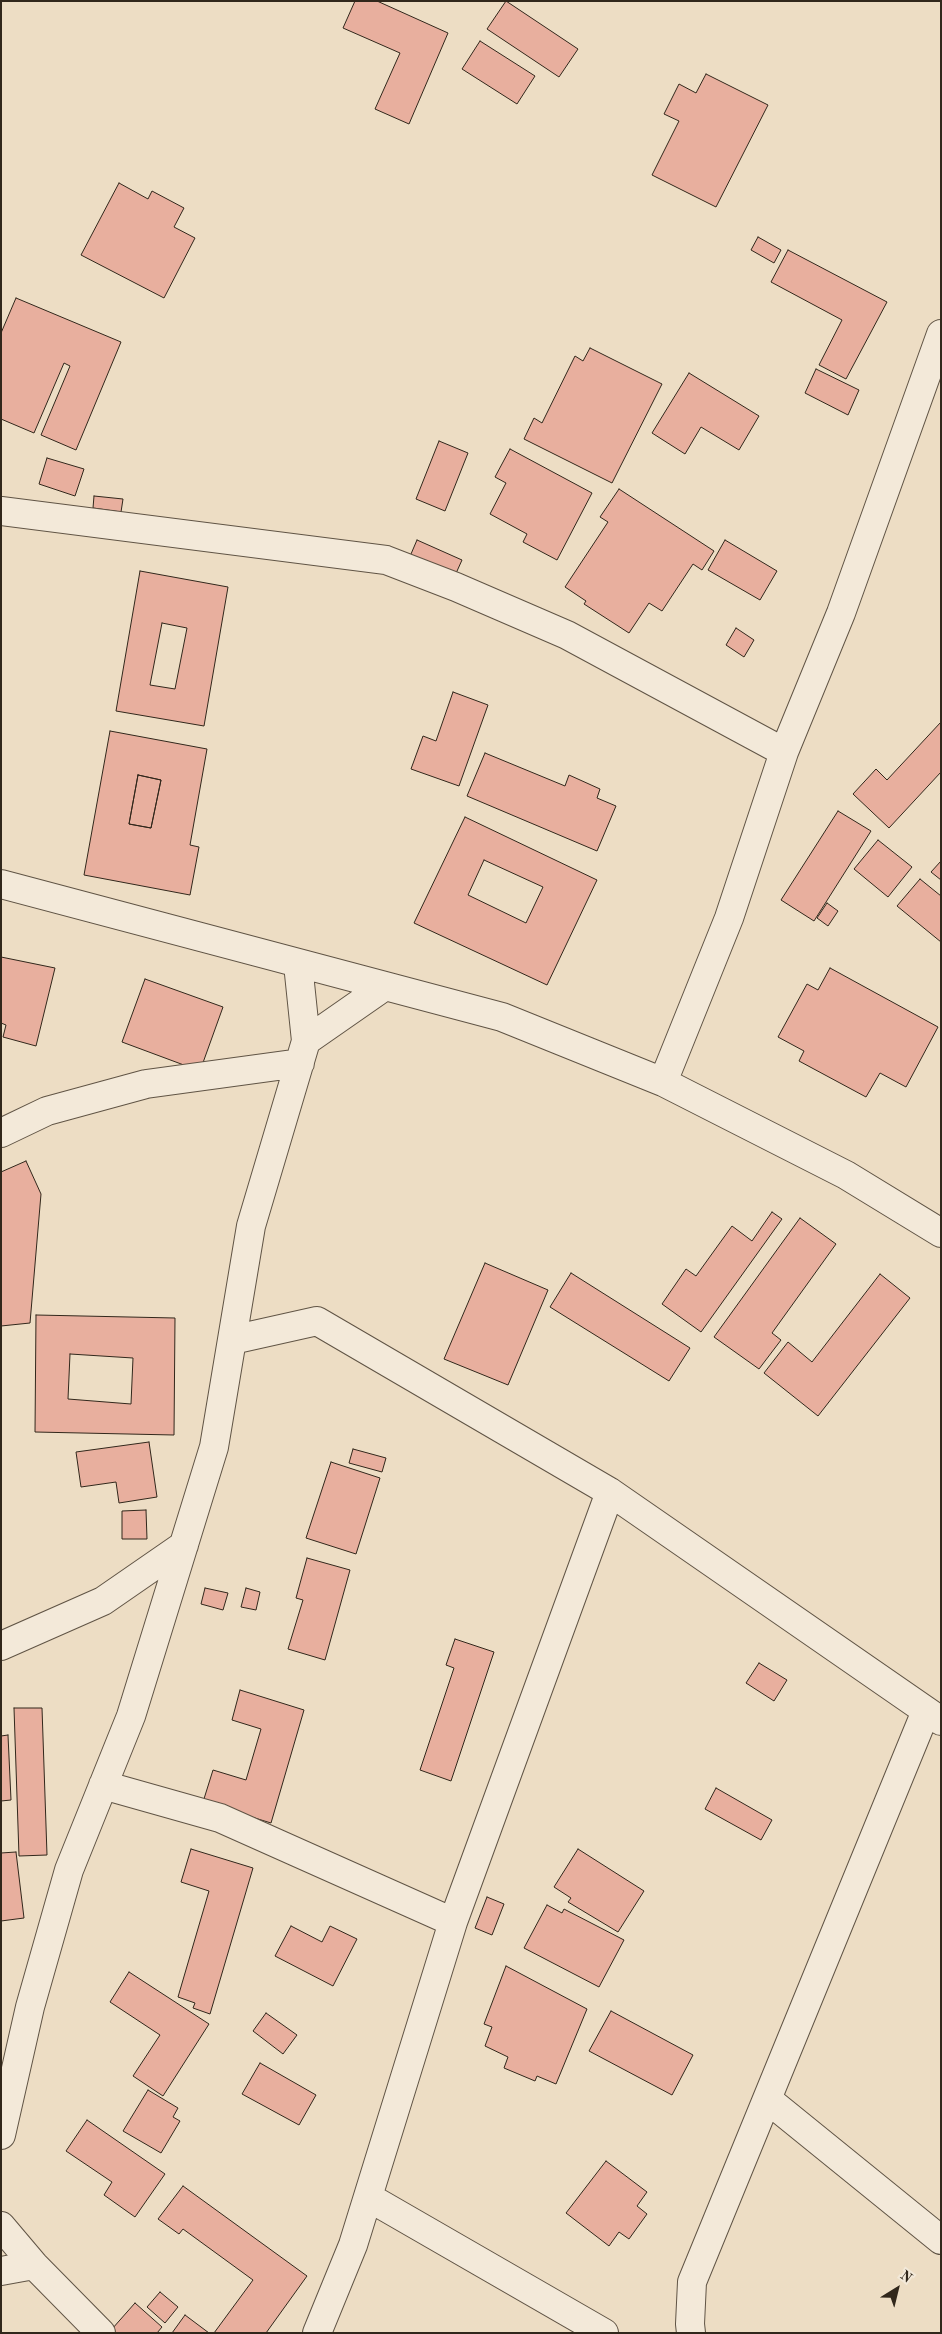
<!DOCTYPE html>
<style>
body{margin:0}
#map{position:relative;width:942px;height:2334px;overflow:hidden;background:#edddc4;font-family:"Old Standard TT",serif}
canvas{display:block}
.frame{position:absolute;inset:0;border:2px solid #31271b;pointer-events:none}
.north{position:absolute;left:872px;top:2264px;width:50px;height:50px;-webkit-text-stroke:4px #f3e9d9;paint-order:stroke;rotate:36deg;font-size:14px;font-weight:700;line-height:20px;text-align:center;color:#31271b}
.north::after{content:'';display:block;margin:auto;width:18px;height:22px;background:#31271b;clip-path:polygon(50% 0,100% 100%,50% 72%,0 100%)}
</style>
<div id="map">
<canvas width="942" height="2334"></canvas>
<div class="frame"></div>
<div class="north">N</div>
</div>
<script>
const g = document.querySelector('canvas').getContext('2d');
g.lineJoin = 'round';
function fill(path, color) { g.fillStyle = color; g.fill(path, 'evenodd'); }
const toPath = rows => new Path2D(rows.map(r => 'M' + r).join(''));
function trace(path, color, width, dash) { g.strokeStyle = color; g.lineWidth = width; g.lineCap = dash ? 'butt' : 'round'; g.setLineDash(dash || []); g.stroke(path); }
const building = toPath([
 [355,1,377,1,448,33,409,124,375,109,400,53,343,28,355,1],
 [506,1,578,49,559,77,487,29,506,1],
 [480,41,535,76,517,104,462,69,480,41],
 [706,74,768,105,716,207,652,175,679,121,664,114,679,84,696,93,706,74],
 [119,183,148,199,152,191,184,208,174,227,195,238,164,298,81,255,119,183],
 [758,237,781,250,774,263,751,250,758,237],
 [788,250,887,302,846,379,819,365,842,320,771,282,788,250],
 [16,298,121,342,76,450,41,435,70,366,64,363,34,433,1,419,1,333,16,298],
 [590,348,662,384,612,483,524,439,534,418,542,423,575,356,583,361,590,348],
 [816,369,859,390,848,415,805,393,816,369],
 [689,373,759,416,739,450,701,427,685,454,652,433,689,373],
 [439,441,468,453,445,511,416,499,439,441],
 [510,449,592,493,557,560,523,542,527,534,490,514,506,483,495,477,510,449],
 [47,458,84,469,75,496,39,484,47,458],
 [619,489,714,551,702,570,693,564,662,611,649,603,629,633,584,604,586,601,565,587,608,522,600,517,619,489],
 [94,496,123,499,121,512,93,508,94,496],
 [417,540,462,560,453,580,408,561,417,540],
 [725,540,777,571,760,600,708,570,725,540],
 [140,571,228,587,204,726,116,711,140,571],
 [162,623,187,628,175,689,150,685,162,623],
 [736,628,754,640,744,657,726,645,736,628],
 [453,692,488,705,459,786,411,769,423,736,436,741,453,692],
 [941,722,941,772,889,828,853,794,876,769,887,780,941,722],
 [110,731,207,749,190,845,199,847,190,895,84,875,110,731],
 [138,775,161,780,151,828,129,824,138,775],
 [485,753,565,786,569,775,600,789,597,798,616,806,597,851,467,796,485,753],
 [138,775,161,780,151,828,129,824,138,775],
 [838,811,871,831,814,921,781,900,838,811],
 [465,817,597,880,547,985,414,923,465,817],
 [484,860,543,887,526,923,468,895,484,860],
 [878,840,912,867,888,897,854,869,878,840],
 [941,861,941,880,931,872,941,861],
 [920,879,941,896,941,942,897,906,920,879],
 [827,903,838,911,828,926,817,918,827,903],
 [1,957,55,968,36,1046,3,1037,6,1025,1,1023,1,957],
 [830,968,938,1027,906,1087,880,1073,866,1097,799,1061,804,1051,778,1037,807,984,818,990,830,968],
 [145,979,223,1007,200,1071,122,1042,145,979],
 [26,1161,41,1194,30,1323,1,1326,1,1172,26,1161],
 [772,1212,782,1219,701,1332,662,1304,686,1269,696,1276,732,1226,752,1241,772,1212],
 [800,1218,836,1244,772,1333,781,1340,759,1369,714,1337,800,1218],
 [485,1263,548,1290,508,1385,444,1359,485,1263],
 [571,1273,690,1348,669,1381,550,1307,571,1273],
 [880,1274,910,1298,818,1416,764,1373,788,1342,812,1362,880,1274],
 [36,1315,175,1318,174,1435,35,1432,36,1315],
 [70,1354,133,1358,131,1404,68,1399,70,1354],
 [149,1442,157,1497,119,1503,116,1482,81,1487,76,1452,149,1442],
 [353,1449,386,1458,382,1472,349,1463,353,1449],
 [331,1462,380,1478,356,1554,306,1538,331,1462],
 [146,1510,147,1539,122,1539,122,1511,146,1510],
 [307,1558,350,1570,325,1660,288,1649,303,1600,296,1598,307,1558],
 [205,1588,228,1593,223,1610,201,1604,205,1588],
 [246,1588,260,1592,256,1610,241,1607,246,1588],
 [455,1639,494,1652,451,1781,420,1770,454,1668,446,1665,455,1639],
 [759,1663,787,1680,774,1701,746,1683,759,1663],
 [240,1690,304,1710,271,1823,203,1802,213,1770,246,1780,261,1729,232,1720,240,1690],
 [14,1708,42,1708,47,1855,19,1856,14,1708],
 [8,1735,11,1800,1,1801,1,1736,8,1735],
 [716,1788,772,1820,761,1840,705,1809,716,1788],
 [191,1849,253,1868,210,2014,193,2008,195,2003,178,1997,209,1891,181,1882,191,1849],
 [578,1849,644,1891,618,1932,568,1902,571,1898,554,1887,578,1849],
 [16,1852,24,1918,1,1921,1,1853,16,1852],
 [487,1897,504,1904,492,1935,475,1928,487,1897],
 [547,1905,562,1913,564,1909,624,1940,599,1987,524,1948,547,1905],
 [291,1926,322,1942,330,1926,357,1939,333,1986,275,1956,291,1926],
 [506,1966,587,2009,556,2084,537,2076,535,2081,504,2068,508,2057,485,2046,492,2027,484,2024,506,1966],
 [129,1972,209,2024,163,2096,133,2076,160,2035,110,2002,129,1972],
 [611,2011,693,2055,672,2095,589,2051,611,2011],
 [266,2013,297,2035,283,2054,253,2031,266,2013],
 [260,2063,316,2095,299,2125,242,2094,260,2063],
 [148,2090,178,2108,173,2117,180,2121,161,2153,123,2131,148,2090],
 [87,2120,165,2174,135,2217,104,2195,112,2182,66,2151,87,2120],
 [606,2161,647,2192,637,2206,647,2214,629,2239,619,2232,609,2246,566,2213,606,2161],
 [183,2186,307,2276,266,2333,214,2333,253,2280,183,2229,179,2234,158,2219,183,2186],
 [160,2292,178,2307,165,2323,147,2307,160,2292],
 [135,2303,162,2327,157,2333,115,2333,112,2329,135,2303],
 [185,2315,209,2333,172,2333,185,2315]
]);
fill(building, '#e8af9e');
trace(building, '#31271b', 1);
const minor = toPath([
 [1,511,386,560,456,587,567,635,784,752],
 [1,884,502,1017,663,1082,846,1175,941,1233],
 [306,1041,385,986],
 [663,1082,729,918,784,752,841,613,941,334],
 [1,1133,47,1111,146,1084,300,1063],
 [232,1340,317,1321,610,1492,941,1721],
 [1,1646,103,1601,184,1545],
 [103,1785,220,1818,453,1922],
 [767,2099,941,2240],
 [1,2135,30,2007,69,1870,131,1716,214,1447,251,1226,306,1041,298,964],
 [368,2197,604,2333],
 [1,2226,34,2265,101,2333],
 [1,2271,34,2265],
 [317,2333,353,2245,453,1922,610,1492],
 [691,2333,690,2324,692,2282,926,1711]
]);
trace(minor, '#605445', 30);
trace(minor, '#f3e9d9', 28);
</script>
